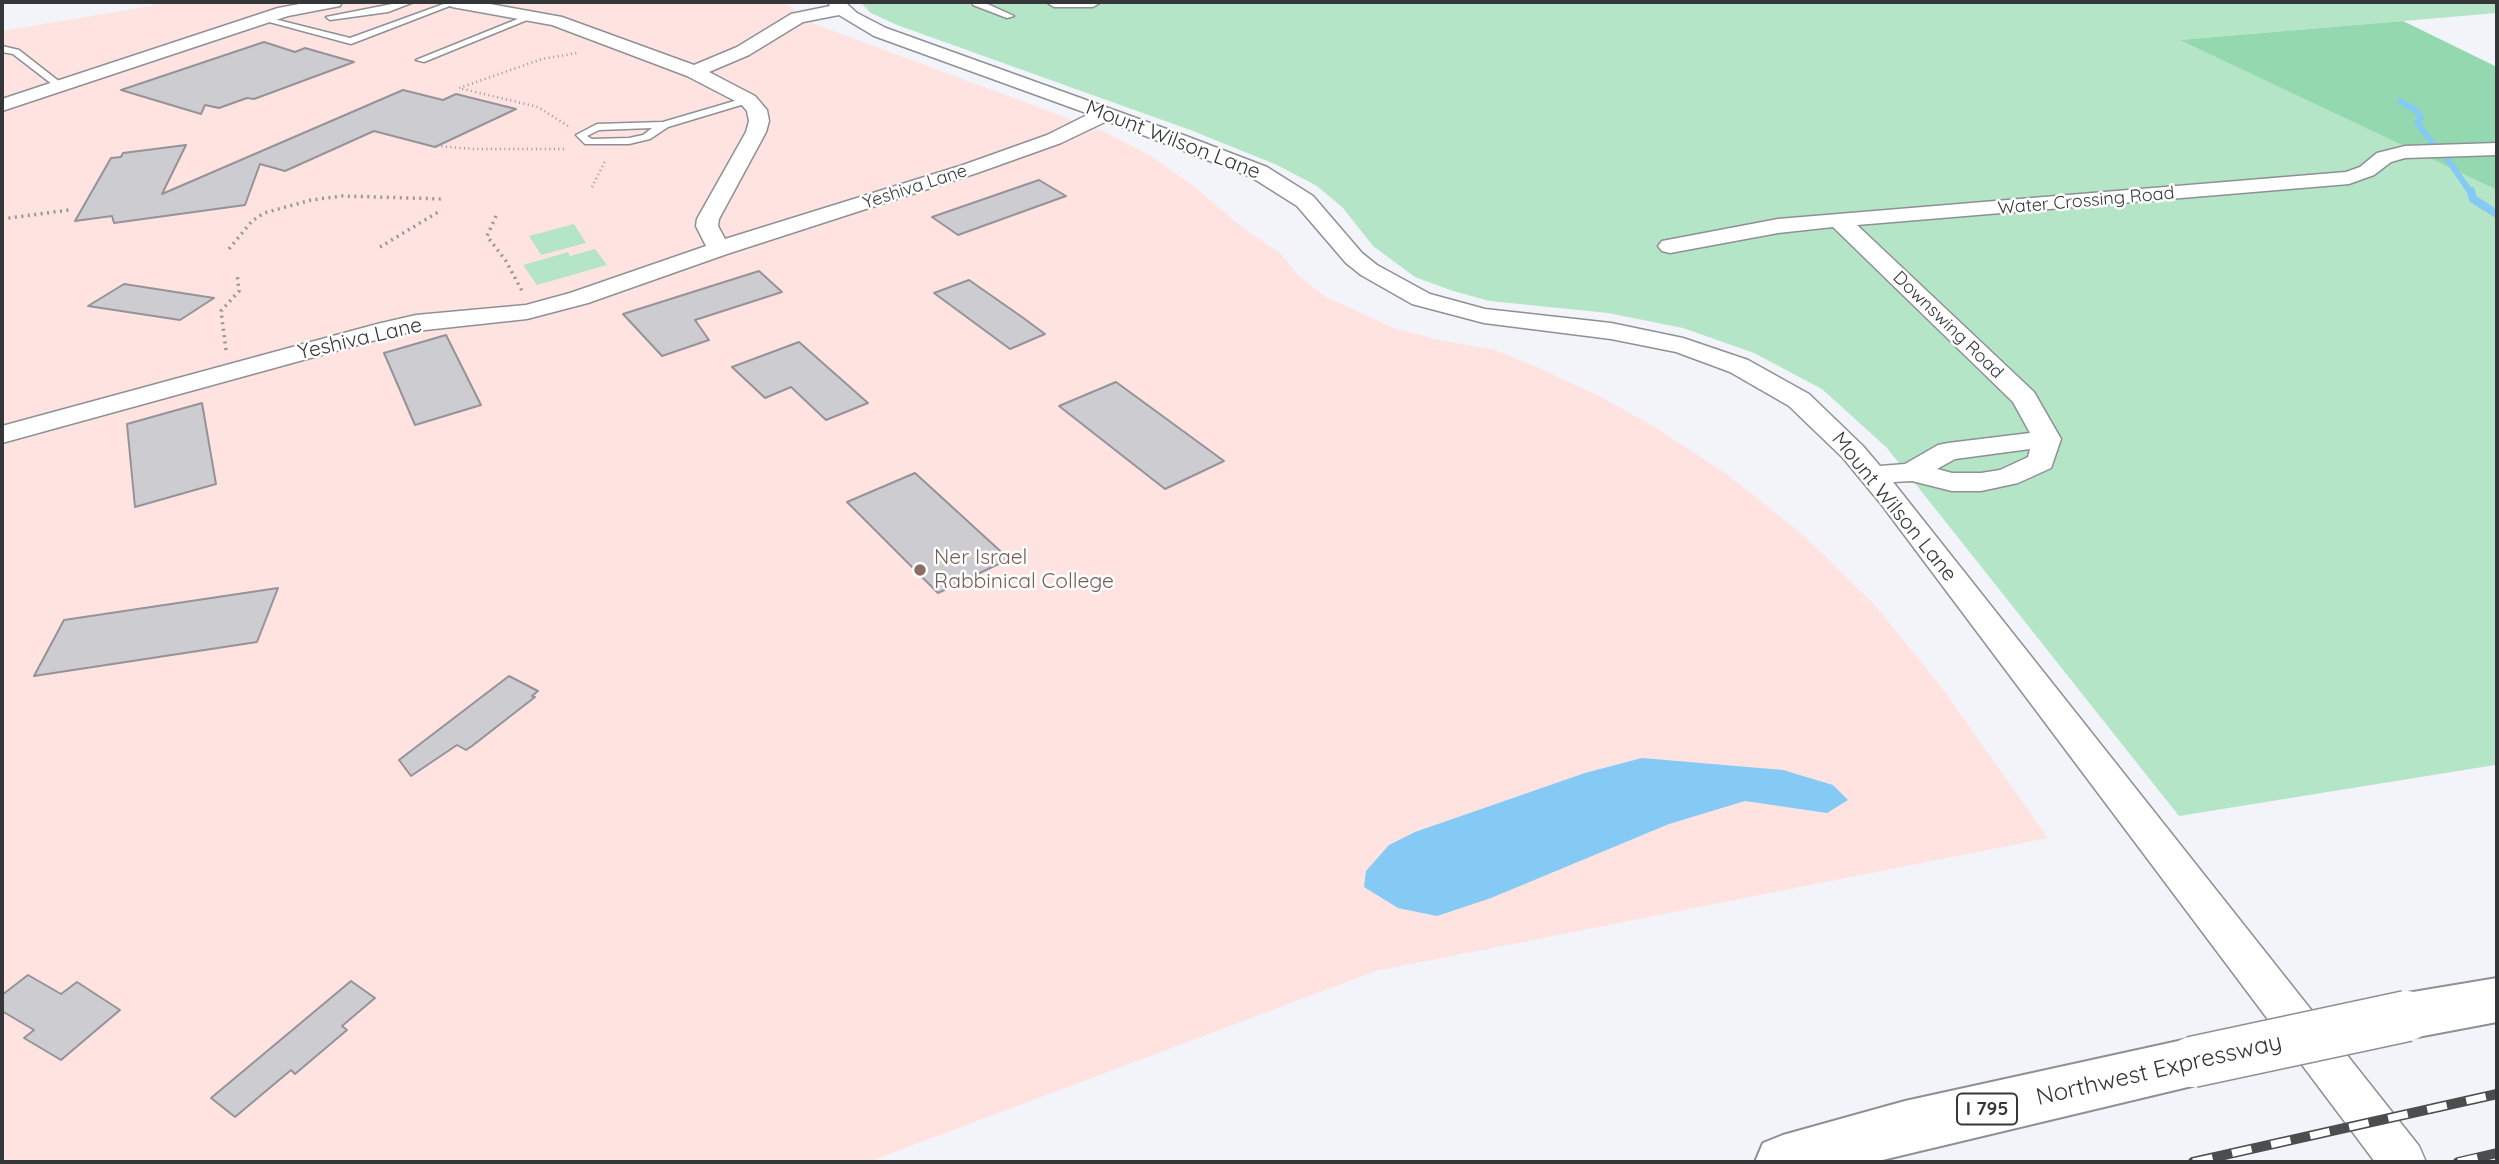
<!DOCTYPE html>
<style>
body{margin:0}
#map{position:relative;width:2499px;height:1164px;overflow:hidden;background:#f2f4fa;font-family:Quicksand,sans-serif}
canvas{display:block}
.frame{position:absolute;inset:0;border:4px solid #353638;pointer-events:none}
</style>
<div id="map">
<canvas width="2499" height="1164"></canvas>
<div class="frame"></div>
</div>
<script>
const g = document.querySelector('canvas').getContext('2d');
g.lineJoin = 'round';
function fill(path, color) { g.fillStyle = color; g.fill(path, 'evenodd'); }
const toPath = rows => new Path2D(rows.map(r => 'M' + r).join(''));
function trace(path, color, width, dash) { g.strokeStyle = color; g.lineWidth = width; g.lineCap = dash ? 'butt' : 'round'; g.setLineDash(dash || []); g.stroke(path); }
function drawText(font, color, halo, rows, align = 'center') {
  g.font = font + ' Quicksand,sans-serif'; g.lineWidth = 5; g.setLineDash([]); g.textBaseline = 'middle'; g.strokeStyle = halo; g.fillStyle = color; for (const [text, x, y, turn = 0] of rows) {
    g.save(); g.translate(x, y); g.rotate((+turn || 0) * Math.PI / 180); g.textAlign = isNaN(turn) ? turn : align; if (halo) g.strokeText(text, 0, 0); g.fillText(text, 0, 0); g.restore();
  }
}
fill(toPath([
 [160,2,784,2,815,24,1105,132,1151,156,1195,187,1242,227,1280,253,1299,276,1326,297,1394,328,1435,339,1495,350,1539,368,1603,398,1655,427,1728,475,1803,535,1875,605,1942,688,2048,838,1376,971,868,1162,2,1162,2,31,151,6]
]), '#fee3e1');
fill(toPath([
 [860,2,2497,2,2497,13,2181,40,2497,190,2497,753,2495,765,2179,816,1887,448,1822,389,1754,353,1683,328,1608,313,1490,301,1453,291,1415,277,1373,246,1343,208,1329,196,1317,186,1277,165,1193,131,897,25,871,13],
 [574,224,586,243,541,255,529,236],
 [595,249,607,265,537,285,523,265,568,252,570,256]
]), '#b4e5c6');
fill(toPath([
 [2403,21,2497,67,2497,190,2180,40]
]), '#93d8ae');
fill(toPath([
 [1642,758,1783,770,1833,785,1848,800,1827,813,1745,801,1669,824,1491,898,1437,916,1398,908,1364,887,1366,871,1389,845,1415,832,1585,773]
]), '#84caf4');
trace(toPath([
 [2400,101,2417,111,2421,118,2417,123,2433,144],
 [2444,154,2471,193]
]), '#84caf4', 6);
trace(toPath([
 [2471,191,2473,199,2497,214]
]), '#84caf4', 8);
const building = toPath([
 [264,42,295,52,305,48,354,62,254,99,247,98,219,108,205,105,201,114,121,90,264,42],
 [403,90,443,100,456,94,516,109,435,147,374,131,285,171,260,164,245,205,114,223,112,216,75,221,111,158,121,157,123,153,186,145,162,194,403,90],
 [1039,180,1066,196,958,235,932,217,1039,180],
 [759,271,782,292,695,320,709,340,662,356,623,314,759,271],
 [969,280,1022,317,1045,334,1010,349,934,293,969,280],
 [124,284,214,298,180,320,88,306,124,284],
 [446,335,481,405,415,425,384,353,446,335],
 [799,342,868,403,826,420,791,387,765,398,732,367,799,342],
 [1116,382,1224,461,1165,489,1059,406,1116,382],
 [202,403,216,484,135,507,127,424,202,403],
 [915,473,1009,559,938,593,847,502,915,473],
 [278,588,257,642,34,676,64,620,278,588],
 [509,676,538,691,532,696,535,697,472,746,466,750,457,745,411,776,399,760,509,676],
 [28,975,61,994,77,982,120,1010,61,1060,24,1038,34,1030,2,1011,2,995,28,975],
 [351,981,375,998,342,1026,347,1030,295,1074,291,1070,235,1117,211,1098,351,981]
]);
fill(building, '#cdccd1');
trace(building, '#959398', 2);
const service = toPath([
 [402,2,414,2,388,12,330,20,326,17,402,2],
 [449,2,460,2,351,44,258,19,262,16,350,38,449,2],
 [973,2,983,2,1014,16,1007,18,973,5,973,2],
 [530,14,537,16,424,62,416,60,530,14],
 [2,46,19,50,65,86,57,88,13,54,2,52,2,46],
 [748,97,753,100,751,102,668,127,650,139,629,144,585,144,576,135,597,124,663,122,748,97],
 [652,128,643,135,629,138,592,139,587,136,599,130,652,128]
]);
const minor = toPath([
 [310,2,342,2,340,6,288,16,2,111,2,99,278,8,310,2],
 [444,2,479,2,562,17,694,65,737,47,791,14,830,6,828,2,845,2,857,13,886,28,1186,136,1267,167,1313,196,1362,253,1377,265,1430,294,1485,309,1611,323,1683,338,1748,360,1809,394,1863,446,1880,466,1905,464,1938,445,1948,443,2030,433,2013,402,1833,227,1778,233,1670,253,1662,251,1658,246,1662,241,1778,219,2346,172,2360,167,2377,153,2405,146,2497,143,2497,155,2405,158,2391,162,2374,175,2349,184,1857,225,2034,392,2061,439,2051,468,2018,483,1981,491,1952,491,1912,481,1893,482,2419,1146,2426,1162,2375,1162,1881,504,1843,458,1789,406,1730,372,1676,352,1611,339,1484,323,1412,304,1361,275,1346,263,1297,206,1251,177,1107,121,1061,143,977,173,727,254,588,303,527,319,416,331,383,338,2,443,2,426,377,324,416,315,526,305,570,293,706,246,696,226,697,219,746,132,749,121,747,111,741,104,687,76,552,25,452,7,444,2],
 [839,15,874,36,1089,114,1047,135,963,165,725,239,718,226,719,219,766,132,769,121,767,110,755,96,709,72,749,55,803,22,839,15],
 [2030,449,2028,457,2000,470,1981,473,1952,473,1937,469,1955,459,2030,449],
 [1046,2,1101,2,1093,7,1054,7,1046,2]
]);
const motorway = toPath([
 [2497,978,2497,1022,2407,1039,2389,1032,2381,1016,2389,1000,2407,993,2497,978],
 [2192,1038,2211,1045,2219,1062,2211,1079,2192,1086,1874,1162,1755,1162,1763,1143,1783,1135,1905,1101,2192,1038]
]);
trace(service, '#8e9095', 3);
trace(minor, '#8e9095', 3);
trace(motorway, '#8e9095', 4);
trace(toPath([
 [568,126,538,107,459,88,542,59,577,53],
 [437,146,474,149,566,149],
 [592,187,606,159]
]), '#96979b', 2.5, [1, 3.5]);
trace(toPath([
 [496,216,487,236,506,261,522,291],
 [2,219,69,210],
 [380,247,440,211],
 [229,249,252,221,264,213,311,200,342,196,443,199],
 [226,350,221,311,239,291,237,274]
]), '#96979b', 3.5, [2, 4.5]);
fill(service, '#fff');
fill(minor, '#fff');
fill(motorway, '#fff');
const rail = toPath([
 [2193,1162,2497,1094],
 [2458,1162,2497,1153]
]);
trace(rail, '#4b4d4f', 10);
trace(rail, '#fff', 7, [20]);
const motorwayBridge = toPath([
 [2192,1062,2407,1016]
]);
trace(motorwayBridge, '#8e9095', 53, []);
trace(motorwayBridge, '#fff', 50);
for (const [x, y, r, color] of [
 [920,570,7,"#8d6e63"]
]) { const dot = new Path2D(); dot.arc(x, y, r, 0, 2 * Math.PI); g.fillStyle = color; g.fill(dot); trace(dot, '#fff', 2.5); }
drawText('18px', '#353638', '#fff', [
 ["Yeshiva Lane",915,187,-18],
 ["Water Crossing Road",2086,201,-5],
 ["Downswing Road",1948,325,44]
]);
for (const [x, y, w] of [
 [1987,1109,60]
]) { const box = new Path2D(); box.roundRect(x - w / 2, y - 15.5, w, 31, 5); g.fillStyle = '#fff'; g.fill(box); trace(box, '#353638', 2); }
drawText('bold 19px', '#353638', null, [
 ["I 795",1987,1109]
]);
drawText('21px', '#353638', '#fff', [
 ["Mount Wilson Lane",1173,140,21],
 ["Yeshiva Lane",360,339,-13],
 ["Mount Wilson Lane",1894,507,51]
]);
drawText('21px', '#785e54', '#fff', [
 ["Ner Israel",934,558],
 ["Rabbinical College",934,582]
], 'left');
drawText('24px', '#353638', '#fff', [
 ["Northwest Expressway",2159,1070,-13]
]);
</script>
